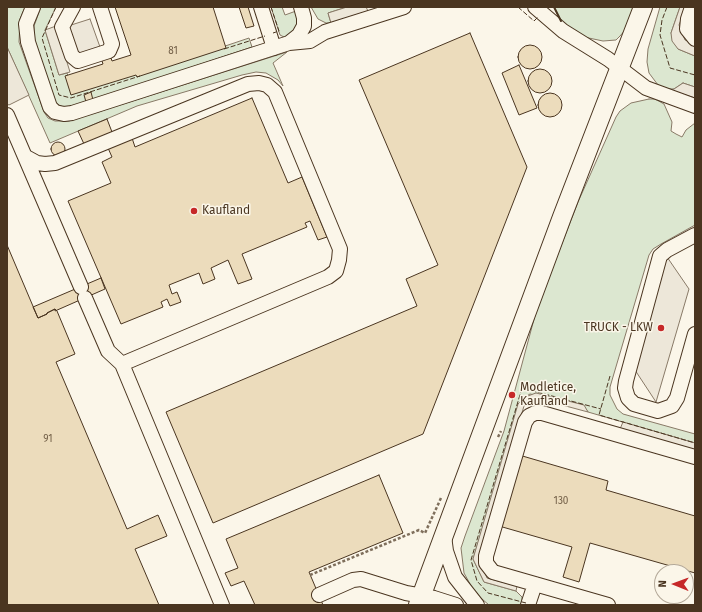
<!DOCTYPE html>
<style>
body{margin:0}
#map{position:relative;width:702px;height:612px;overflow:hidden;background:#fbf6e9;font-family:"Fira Sans",sans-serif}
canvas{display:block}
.frame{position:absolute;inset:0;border:8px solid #4a3520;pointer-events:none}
.north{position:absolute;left:654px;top:564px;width:40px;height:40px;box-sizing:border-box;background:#fbf6e9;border:1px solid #b4a999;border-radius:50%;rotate:271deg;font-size:11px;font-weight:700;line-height:16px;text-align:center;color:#4a3520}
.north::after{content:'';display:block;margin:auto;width:14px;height:18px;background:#c62828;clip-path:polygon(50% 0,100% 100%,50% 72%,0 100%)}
</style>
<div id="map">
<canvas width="702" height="612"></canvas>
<div class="frame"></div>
<div class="north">N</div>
</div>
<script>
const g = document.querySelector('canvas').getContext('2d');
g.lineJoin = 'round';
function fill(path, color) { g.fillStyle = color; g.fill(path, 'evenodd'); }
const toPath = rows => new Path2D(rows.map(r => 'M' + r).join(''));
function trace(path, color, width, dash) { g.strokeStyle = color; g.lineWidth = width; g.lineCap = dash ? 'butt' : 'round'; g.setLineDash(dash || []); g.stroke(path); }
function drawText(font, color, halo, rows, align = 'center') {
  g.font = font + ' "Fira Sans",sans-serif'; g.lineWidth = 3; g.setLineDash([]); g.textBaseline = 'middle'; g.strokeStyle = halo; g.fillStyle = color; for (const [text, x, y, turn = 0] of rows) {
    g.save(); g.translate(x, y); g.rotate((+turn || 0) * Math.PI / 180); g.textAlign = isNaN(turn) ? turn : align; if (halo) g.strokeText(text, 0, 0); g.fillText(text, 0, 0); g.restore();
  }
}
const green = toPath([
 [7,7,25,7,20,19,19,42,44,112,48,118,55,121,69,121,287,52,273,63,283,86,278,80,266,73,256,72,242,75,137,106,50,143,7,47,7,7],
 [41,7,56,7,45,30,59,75,67,73,73,92,138,72,139,75,249,38,252,47,75,106,63,107,55,103,34,40,34,26,41,7],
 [271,7,282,7,285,15,296,11,298,26,290,35,284,37,280,35,271,7],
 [311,7,347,7,328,13,331,23,326,23,318,19,311,7],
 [554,7,634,7,627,28,620,36,616,40,603,41,584,37,575,32,560,20,554,7],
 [660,7,680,7,671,33,678,49,695,56,695,87,683,83,674,89,670,90,658,85,649,73,647,62,648,49,660,7],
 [649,99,655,99,664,104,672,122,671,131,676,134,682,137,686,130,695,123,695,225,661,244,653,249,649,255,610,387,610,395,617,409,623,414,695,434,695,443,588,412,583,405,530,394,525,397,522,400,473,559,484,582,516,591,522,597,522,602,520,605,489,605,475,593,464,573,461,548,465,536,504,431,537,308,578,202,616,117,620,111,631,103,649,99]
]);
fill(green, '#dce7d0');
trace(green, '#887966', 1);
const parking = toPath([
 [347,7,366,7,368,11,331,23,328,13,347,7],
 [680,7,686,7,679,25,685,40,695,44,695,56,678,49,672,41,671,33,680,7],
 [90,19,100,47,66,59,70,72,59,75,45,30,56,26,68,26,90,19],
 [7,47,29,95,9,105,7,104,7,47],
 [683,83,695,87,695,98,667,89,674,89,683,83],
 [665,254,689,289,656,402,633,367,665,254],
 [536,393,584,405,588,412,536,398,529,401,524,406,479,558,487,578,517,586,516,591,484,582,473,559,518,404,525,397,536,393],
 [623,422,695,443,695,450,620,429,623,422]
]);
fill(parking, '#ede7d9');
trace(parking, '#887966', 1);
const building = toPath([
 [115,7,213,7,226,48,137,77,136,75,71,95,65,76,103,64,102,61,106,58,111,58,112,61,131,55,115,7],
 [239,7,248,7,254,26,246,28,239,7],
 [470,33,527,167,423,434,213,523,166,412,417,306,406,279,438,265,359,80,470,33],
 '518 57a12 12 0 1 1 24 0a12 12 0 1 1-24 0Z',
 [519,65,537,108,519,115,502,73,519,65],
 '528 81a12 12 0 1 1 24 0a12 12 0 1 1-24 0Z',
 [91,92,93,100,86,102,84,95,91,92],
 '538 105a12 12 0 1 1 24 0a12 12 0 1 1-24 0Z',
 [252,98,288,183,302,177,327,237,318,240,310,221,305,223,307,227,242,254,252,279,238,284,228,260,211,268,215,279,203,284,199,273,169,285,172,294,177,292,181,302,170,306,167,299,161,302,163,307,121,324,68,201,111,183,102,162,112,157,108,148,132,138,135,147,252,98],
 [107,119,112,132,84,144,78,131,107,119],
 '51 149a7 7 0 1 1 14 0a7 7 0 1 1-14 0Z',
 [7,245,38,318,47,314,47,313,55,309,57,311,75,354,56,362,127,529,158,515,167,536,135,549,159,605,7,605,7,245],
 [101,278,105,289,55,311,55,309,47,313,47,314,38,318,33,307,101,278],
 [519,455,608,481,606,490,695,516,695,573,590,543,579,582,563,577,572,547,499,526,519,455],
 [379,475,403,533,309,572,323,605,255,605,244,581,231,586,225,573,238,568,226,539,379,475]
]);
fill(building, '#ecdcbc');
trace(building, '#4a3520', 1);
const minor = toPath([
 [33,7,26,24,28,42,50,107,55,112,64,114,72,113,289,43,310,41,325,32,404,7],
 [73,7,62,27,72,56,78,61,109,51,112,44,100,7],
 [261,7,274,48],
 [535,7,563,31,608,59,646,88,695,106],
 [692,7,688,19,687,29,695,39],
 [289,43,299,35,304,26,304,18,301,7],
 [7,115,81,287],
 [26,157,37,163,45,164,55,163,248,84,259,83,267,85,275,92,340,249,339,260,336,271,328,277,122,364],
 [695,235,667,250,660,256,626,381,625,388,628,398,634,404,658,411,672,406,677,398,695,334],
 [85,298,108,351,122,364,222,605],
 [444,536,446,551,455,577,477,605],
 [319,595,353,580,361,579,406,593,434,598,456,605],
 [528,605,535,584],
 [608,605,493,572,486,563,486,556,525,422,529,416,535,413,542,413,695,457]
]);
const major = toPath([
 [418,605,562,217,643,7]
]);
trace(minor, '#4a3520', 16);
trace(major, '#4a3520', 20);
trace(toPath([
 [498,437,501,431],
 [310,575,419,530,425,533,441,498]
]), '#7f6f5c', 2.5, [3, 2]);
trace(minor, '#fbf6e9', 14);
trace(major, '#fbf6e9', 18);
trace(toPath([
 [56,7,42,38,59,95,71,98,140,76],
 [271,7,279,31,273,33],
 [518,7,534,21,538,17],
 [667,7,662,20,660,35,670,68,695,75],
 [224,49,265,36],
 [610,376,599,415,695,443],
 [526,603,488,593,477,581,471,560,522,388,601,409]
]), '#4a3520', 1, [5, 2]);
trace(toPath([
 [554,7,561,21]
]), '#4a3520', 2);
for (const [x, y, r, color] of [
 [194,211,4,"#c62828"],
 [661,328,4,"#c62828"],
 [512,395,4,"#c62828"]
]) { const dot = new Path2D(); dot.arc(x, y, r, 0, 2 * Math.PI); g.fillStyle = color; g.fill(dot); trace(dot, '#fbf6e9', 1.5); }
drawText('10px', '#725f47', null, [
 ["81",173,51],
 ["91",48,439],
 ["130",561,501]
]);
drawText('12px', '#4a3520', '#fbf6e9', [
 ["Kaufland",202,211],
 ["TRUCK - LKW",653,328,"right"],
 ["Modletice,",520,388],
 ["Kaufland",520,402]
], 'left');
</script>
